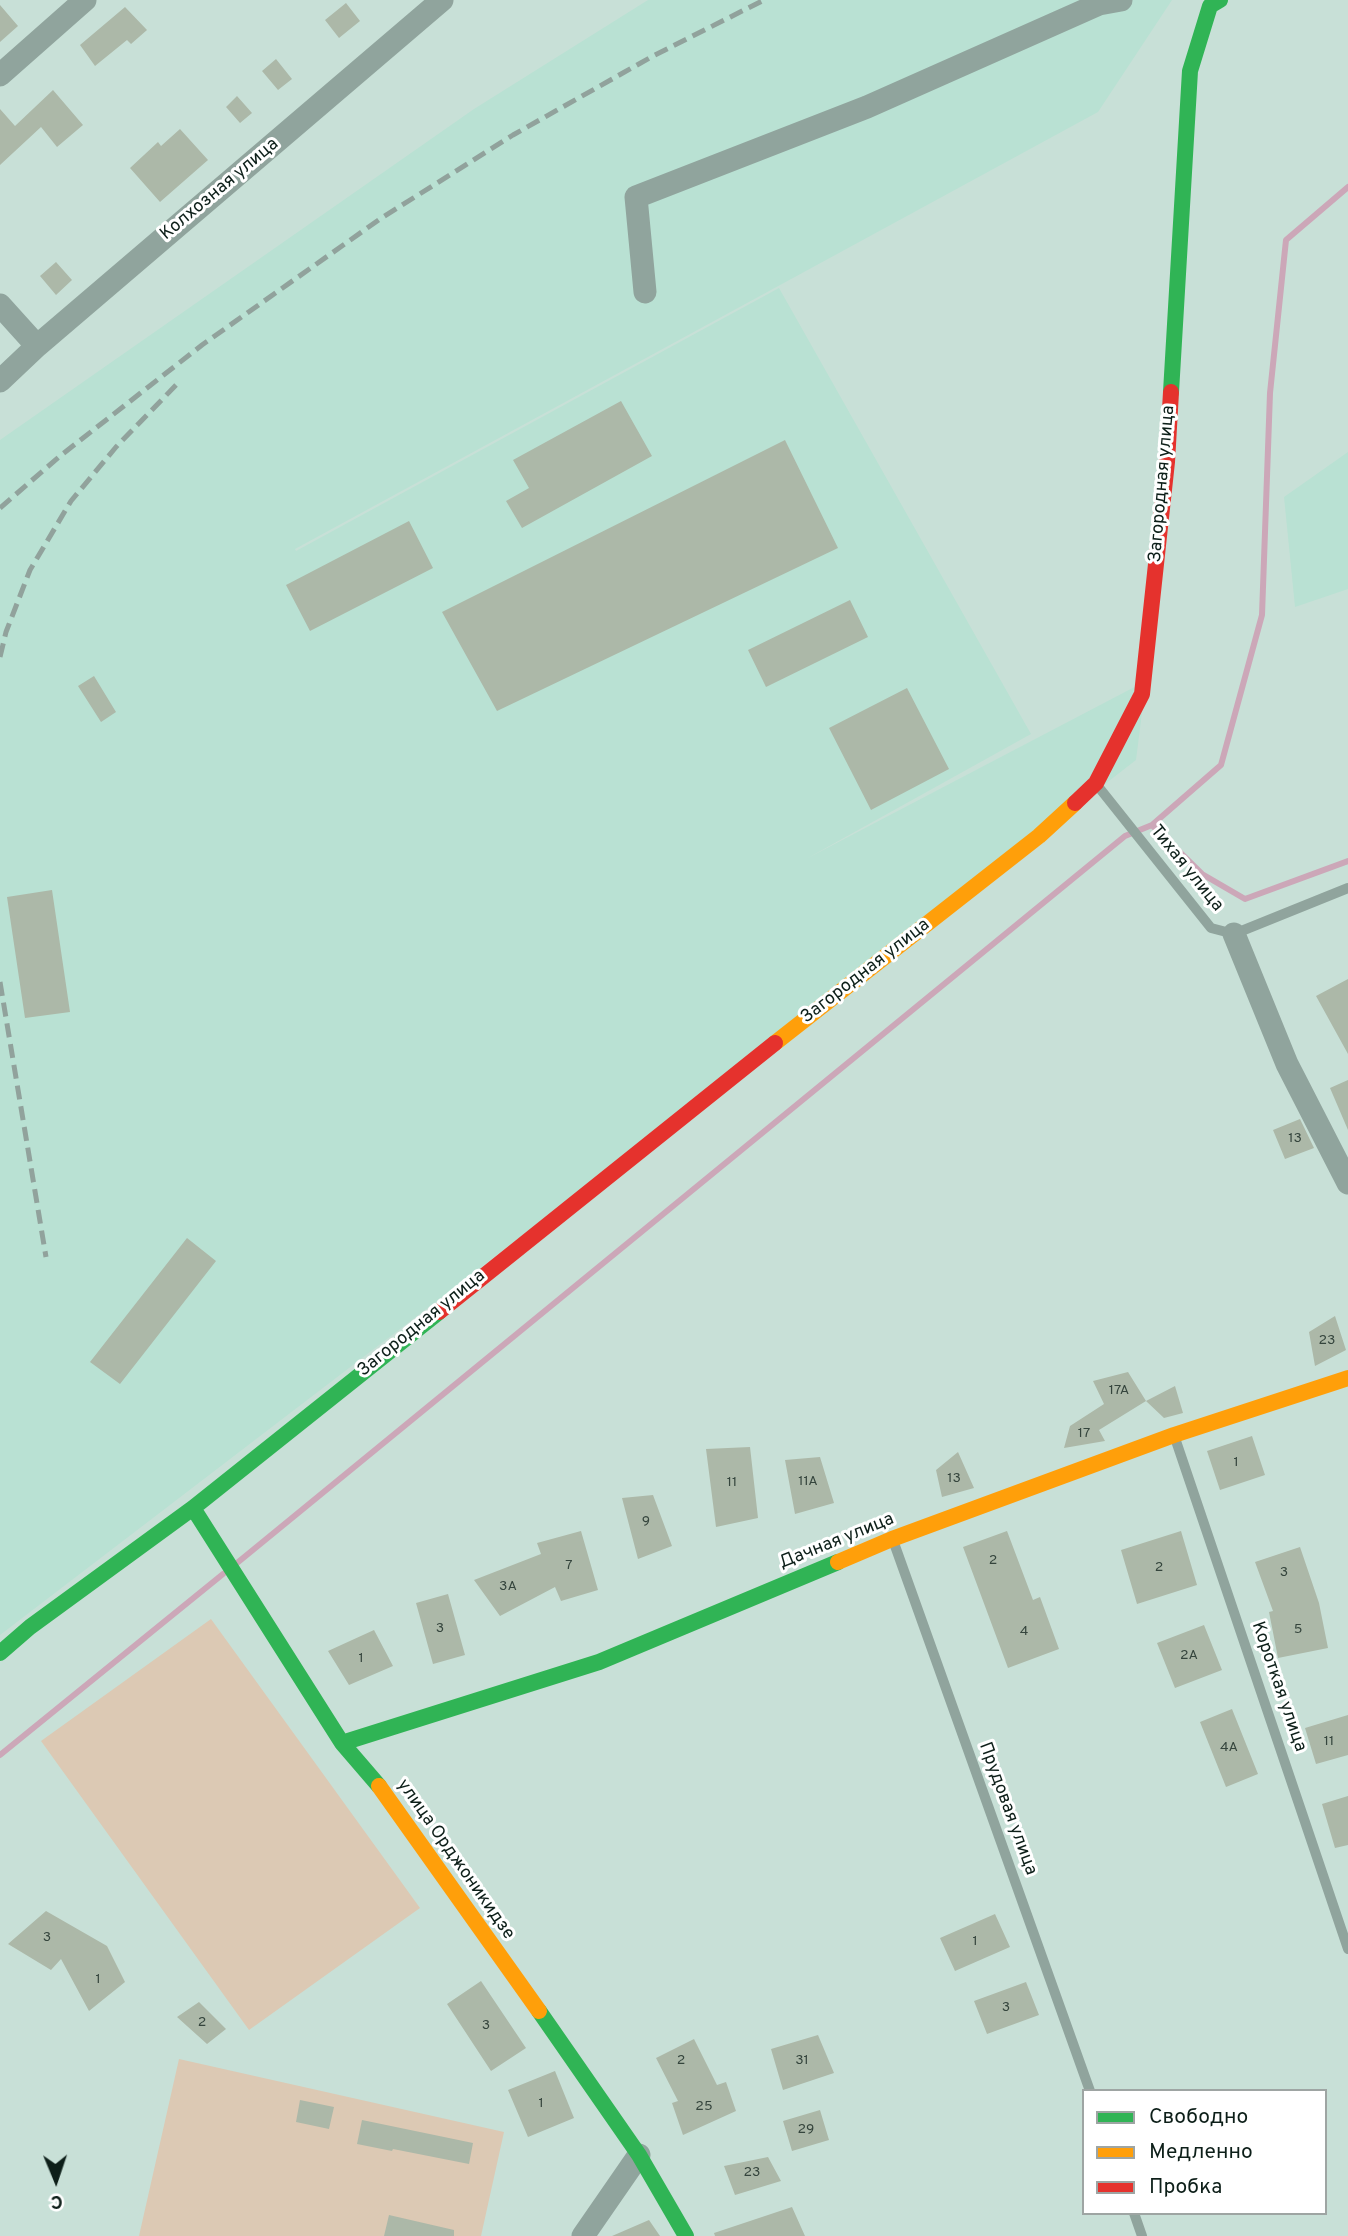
<!DOCTYPE html>
<meta charset="utf-8">
<style>
body{margin:0}
#map{position:relative;width:1348px;height:2236px;overflow:hidden;background:#c8e0d7;font-family:Overpass,sans-serif}
canvas{display:block}
.legend{position:absolute;left:1082px;top:2089px;width:245px;height:126px;box-sizing:border-box;background:#fff;border:2px solid #9ea5a3;margin:0;padding:9px 12px;list-style:none;font-size:21px;color:#0d1f19}
.legend li{display:flex;align-items:center;gap:14px;height:35px}
.legend b{width:35px;border:2px solid #9ea5a3}
.north{position:absolute;left:21px;top:2145px;width:70px;height:70px;-webkit-text-stroke:5px #fff;paint-order:stroke;rotate:178deg;font-size:19px;font-weight:700;line-height:28px;text-align:center;color:#0d1f19}
.north::after{content:'';display:block;margin:auto;width:24px;height:32px;background:#0d1f19;clip-path:polygon(50% 0,100% 100%,50% 72%,0 100%)}
</style>
<div id="map">
<canvas width="1348" height="2236"></canvas>
<ul class="legend">
<li><b style="height:9px;background:#30b455"></b>Свободно</li>
<li><b style="height:9px;background:#ff9f0a"></b>Медленно</li>
<li><b style="height:9px;background:#e5322d"></b>Пробка</li>
</ul>
<div class="north">С</div>
</div>
<script>
const g = document.querySelector('canvas').getContext('2d');
g.lineJoin = 'round';
function fill(path, color) { g.fillStyle = color; g.fill(path, 'evenodd'); }
const toPath = rows => new Path2D(rows.map(r => 'M' + r).join(''));
function trace(path, color, width, dash) { g.strokeStyle = color; g.lineWidth = width; g.lineCap = dash ? 'butt' : 'round'; g.setLineDash(dash || []); g.stroke(path); }
function drawText(font, color, halo, rows, align = 'center') {
  g.font = font + ' Overpass,sans-serif'; g.lineWidth = 6; g.setLineDash([]); g.textBaseline = 'middle'; g.strokeStyle = halo; g.fillStyle = color; for (const [text, x, y, turn = 0] of rows) {
    g.save(); g.translate(x, y); g.rotate((+turn || 0) * Math.PI / 180); g.textAlign = isNaN(turn) ? turn : align; if (halo) g.strokeText(text, 0, 0); g.fillText(text, 0, 0); g.restore();
  }
}
fill(toPath([
 [648,0,1172,0,1098,112,295,549,296,551,779,288,1031,734,806,859,1146,681,1136,760,583,1189,0,1635,0,440,474,109],
 [1348,452,1348,589,1295,607,1284,497]
]), '#b9e1d3');
fill(toPath([
 [211,1619,420,1908,249,2030,41,1741],
 [179,2059,504,2132,481,2236,139,2236]
]), '#dcc9b4');
trace(toPath([
 [1152,825,1202,874,1245,899,1348,861],
 [237,1563,1125,836,1152,825,1221,765,1262,615,1270,393,1286,240,1348,187],
 [0,1755,223,1574]
]), '#cca7b8', 6);
fill(toPath([
 [346,3,360,21,339,38,325,20],
 [0,5,18,26,0,42],
 [125,7,147,30,131,44,127,40,95,66,80,45],
 [276,59,292,79,278,90,262,71],
 [53,90,83,125,57,147,41,127,0,165,0,109,15,126],
 [237,96,252,113,240,123,226,107],
 [180,129,208,160,160,202,130,168,158,142,161,146],
 [56,262,72,280,56,295,40,276],
 [621,401,652,456,522,528,506,501,529,488,513,460],
 [785,440,838,548,497,711,442,612],
 [409,521,433,568,310,631,286,585],
 [850,600,868,637,766,687,748,650],
 [94,676,116,712,101,722,78,686],
 [907,688,949,769,871,810,829,728],
 [52,890,70,1012,25,1018,7,897],
 [1348,979,1348,1054,1316,996],
 [1348,1080,1348,1130,1330,1088],
 [1300,1119,1314,1148,1285,1159,1273,1130],
 [187,1238,216,1261,120,1384,90,1362],
 [1335,1316,1346,1350,1315,1366,1309,1332],
 [1128,1372,1146,1401,1099,1430,1105,1441,1064,1448,1070,1426,1104,1404,1093,1381],
 [1175,1386,1183,1413,1164,1418,1146,1401],
 [1252,1436,1265,1475,1220,1490,1207,1451],
 [750,1447,758,1518,716,1527,706,1449],
 [958,1452,974,1488,942,1497,936,1470],
 [820,1457,834,1503,795,1514,785,1460],
 [653,1495,672,1546,638,1559,622,1498],
 [581,1531,598,1590,561,1601,555,1587,500,1616,474,1580,541,1554,537,1543],
 [1007,1531,1033,1600,1040,1597,1059,1649,1008,1668,963,1547],
 [1181,1531,1197,1585,1137,1604,1121,1550],
 [1300,1547,1319,1603,1328,1648,1278,1658,1269,1612,1273,1611,1255,1562],
 [448,1594,465,1655,433,1664,416,1603],
 [1204,1625,1222,1670,1175,1688,1157,1643],
 [374,1630,393,1666,349,1685,328,1651],
 [1232,1709,1258,1774,1226,1787,1200,1722],
 [1348,1715,1348,1755,1316,1764,1305,1728],
 [1348,1796,1348,1845,1335,1848,1322,1804],
 [46,1911,107,1946,125,1982,89,2011,61,1959,51,1970,8,1944],
 [995,1914,1010,1947,955,1971,940,1938],
 [481,1981,526,2048,491,2071,447,2004],
 [1026,1982,1039,2015,987,2034,974,2001],
 [199,2002,226,2029,207,2044,177,2017],
 [818,2035,834,2073,783,2090,771,2049],
 [694,2039,717,2085,726,2082,736,2111,683,2135,672,2103,678,2101,656,2058],
 [555,2071,574,2118,528,2137,508,2090],
 [300,2100,334,2107,329,2129,296,2122],
 [820,2110,829,2140,792,2151,783,2121],
 [362,2120,473,2143,469,2164,393,2149,392,2151,357,2144],
 [768,2157,781,2181,735,2195,724,2166],
 [792,2207,805,2236,715,2236,714,2233],
 [389,2215,454,2230,454,2236,384,2236],
 [649,2220,660,2236,612,2236]
]), '#acb8a8');
trace(toPath([
 [1097,785,1211,928,1234,934,1348,888],
 [1175,1438,1348,1949],
 [894,1543,1090,2091],
 [1134,2213,1142,2236]
]), '#90a49d', 10);
trace(toPath([
 [0,75,85,0],
 [645,292,636,197,867,107,1099,4,1121,0],
 [0,305,37,346],
 [0,381,37,346,442,0],
 [1234,934,1287,1064,1348,1183],
 [583,2236,639,2155]
]), '#90a49d', 23);
trace(toPath([
 [1171,392,1190,71,1210,6,1220,0],
 [193,1508,342,1743,379,1786],
 [0,1653,30,1627,193,1508,439,1312],
 [342,1743,599,1662,838,1562],
 [539,2011,639,2155,686,2236]
]), '#30b455', 16);
trace(toPath([
 [775,1043,1039,836,1075,803],
 [838,1562,892,1539,1174,1435,1348,1378],
 [379,1786,539,2011]
]), '#ff9f0a', 16);
trace(toPath([
 [1075,803,1096,783,1142,694,1167,462,1171,392],
 [439,1312,775,1043]
]), '#e5322d', 16);
trace(toPath([
 [0,508,60,456,202,345,380,219,513,135,653,56,764,0],
 [0,657,6,632,30,570,71,501,116,447,179,382],
 [0,982,46,1257]
]), '#91a29c', 5, [14, 7]);
drawText('14px', '#35453d', null, [
 ["13",1295,1139],
 ["23",1327,1341],
 ["17А",1119,1391],
 ["17",1084,1434],
 ["1",1236,1463],
 ["13",954,1479],
 ["11А",808,1482],
 ["11",732,1483],
 ["9",646,1522],
 ["2",993,1561],
 ["7",569,1566],
 ["2",1159,1568],
 ["3",1284,1573],
 ["3А",508,1587],
 ["3",440,1629],
 ["5",1298,1630],
 ["4",1024,1632],
 ["2А",1189,1656],
 ["1",361,1659],
 ["11",1329,1742],
 ["4А",1229,1748],
 ["3",47,1938],
 ["1",975,1942],
 ["1",98,1980],
 ["3",1006,2008],
 ["2",202,2023],
 ["3",486,2026],
 ["2",681,2061],
 ["31",802,2061],
 ["1",541,2104],
 ["25",704,2107],
 ["29",806,2130],
 ["23",752,2173]
]);
drawText('18px', '#0d1f19', '#fff', [
 ["Колхозная улица",220,190,-40],
 ["Загородная улица",1163,484,-85],
 ["Тихая улица",1186,869,51],
 ["Загородная улица",866,972,-38],
 ["Загородная улица",422,1324,-39],
 ["Дачная улица",837,1542,-22],
 ["Короткая улица",1278,1687,71],
 ["Прудовая улица",1007,1809,70],
 ["улица Орджоникидзе",455,1860,55]
]);
</script>
